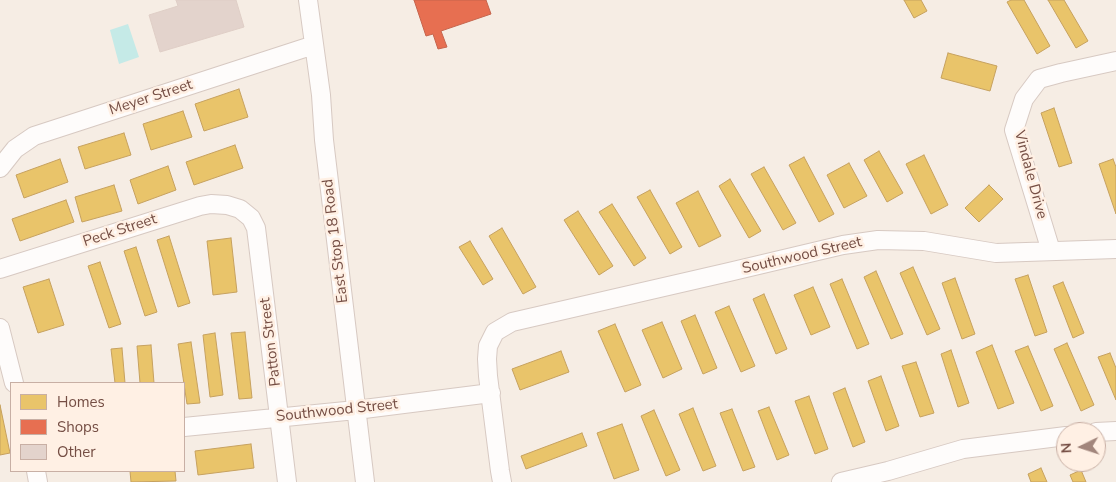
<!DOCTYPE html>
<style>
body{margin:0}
#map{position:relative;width:1116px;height:482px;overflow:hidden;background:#f6ede4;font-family:"Nunito Sans",sans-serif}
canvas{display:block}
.legend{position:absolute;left:10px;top:382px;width:175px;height:90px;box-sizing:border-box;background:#fff0e4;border:1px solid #c8afa4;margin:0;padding:6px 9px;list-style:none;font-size:15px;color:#754e44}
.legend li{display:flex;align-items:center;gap:10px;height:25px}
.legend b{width:25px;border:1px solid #c8afa4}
.north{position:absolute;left:1056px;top:422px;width:50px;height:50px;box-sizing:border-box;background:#fff0e4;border:1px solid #c8afa4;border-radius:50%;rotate:266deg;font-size:14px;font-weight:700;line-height:20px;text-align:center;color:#754e44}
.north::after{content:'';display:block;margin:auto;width:18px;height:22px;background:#a2867c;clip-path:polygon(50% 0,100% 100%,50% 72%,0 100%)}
</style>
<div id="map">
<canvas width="1116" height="482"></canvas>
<ul class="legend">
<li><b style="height:14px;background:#e9c46a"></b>Homes</li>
<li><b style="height:14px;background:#e76f51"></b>Shops</li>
<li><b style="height:14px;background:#e3d3cc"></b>Other</li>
</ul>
<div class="north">N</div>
</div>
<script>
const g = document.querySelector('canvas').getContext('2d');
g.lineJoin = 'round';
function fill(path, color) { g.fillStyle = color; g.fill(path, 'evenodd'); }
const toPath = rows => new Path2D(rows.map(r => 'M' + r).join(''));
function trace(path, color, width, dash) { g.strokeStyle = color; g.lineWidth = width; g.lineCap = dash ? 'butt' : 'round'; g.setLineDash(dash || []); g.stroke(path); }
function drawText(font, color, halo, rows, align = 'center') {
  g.font = font + ' "Nunito Sans",sans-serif'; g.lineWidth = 5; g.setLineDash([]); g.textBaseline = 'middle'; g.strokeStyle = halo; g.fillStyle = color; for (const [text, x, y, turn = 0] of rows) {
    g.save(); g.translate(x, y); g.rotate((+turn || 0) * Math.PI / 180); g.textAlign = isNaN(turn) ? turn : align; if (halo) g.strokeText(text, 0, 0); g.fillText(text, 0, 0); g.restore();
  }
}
fill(toPath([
 [128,24,139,57,119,64,110,30]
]), '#c5eae7');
const homes = toPath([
 [904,0,921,0,927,11,914,18,904,0],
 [1011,0,1024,0,1050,46,1037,54,1007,2,1011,0],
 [1048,0,1064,0,1088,41,1076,48,1048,0],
 [948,53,997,66,990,91,941,78,948,53],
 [239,89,248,117,204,131,195,104,239,89],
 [1054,108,1072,163,1059,167,1041,113,1054,108],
 [183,111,192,137,151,150,143,124,183,111],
 [124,133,131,155,85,169,78,147,124,133],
 [235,145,243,168,194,185,186,162,235,145],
 [879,151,903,193,887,202,864,160,879,151],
 [924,155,948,205,931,214,906,164,924,155],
 [804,157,834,214,819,222,789,165,804,157],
 [60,159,68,182,24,198,16,175,60,159],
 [1113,159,1116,167,1116,214,1099,164,1113,159],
 [849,163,867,196,844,208,827,175,849,163],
 [168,166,176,190,138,204,130,180,168,166],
 [764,167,796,223,783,230,751,174,764,167],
 [730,179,761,231,749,238,719,186,730,179],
 [114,185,122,211,82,222,75,197,114,185],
 [989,185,1003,199,979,222,965,208,989,185],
 [650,190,682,247,670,254,637,197,650,190],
 [698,191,721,236,699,247,676,203,698,191],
 [66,200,74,222,20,241,12,219,66,200],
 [612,204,646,258,634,266,599,212,612,204],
 [578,211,613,266,599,275,564,220,578,211],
 [502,228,536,287,523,294,489,236,502,228],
 [169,236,190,303,178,307,157,240,169,236],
 [231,238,237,292,213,295,207,241,231,238],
 [470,241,493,279,483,285,459,247,470,241],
 [136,247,157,312,145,316,124,251,136,247],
 [100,262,121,324,109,328,88,266,100,262],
 [913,267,940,329,927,335,900,273,913,267],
 [876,271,903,334,891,339,864,277,876,271],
 [1028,275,1047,332,1035,336,1015,279,1028,275],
 [955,278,975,334,962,339,942,283,955,278],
 [49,279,64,325,38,333,23,287,49,279],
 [842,279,869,344,857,349,830,284,842,279],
 [1063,282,1084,333,1073,338,1053,286,1063,282],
 [813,287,830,327,811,335,794,295,813,287],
 [764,294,787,349,776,354,753,299,764,294],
 [729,306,755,366,741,372,715,312,729,306],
 [695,315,717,368,703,374,681,321,695,315],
 [662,322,682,369,663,378,642,330,662,322],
 [615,324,641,385,625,392,598,331,615,324],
 [245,332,252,398,239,399,231,333,245,332],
 [215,333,223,395,210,397,203,335,215,333],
 [191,342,200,403,187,404,178,344,191,342],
 [1067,343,1094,405,1081,411,1054,349,1067,343],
 [151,345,154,383,140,383,137,346,151,345],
 [992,345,1014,403,998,409,976,352,992,345],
 [1028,346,1053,406,1041,411,1015,351,1028,346],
 [122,348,125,383,115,383,111,349,122,348],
 [951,350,969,403,958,407,941,354,951,350],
 [561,351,569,372,520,390,512,369,561,351],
 [1110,353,1116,368,1116,400,1098,357,1110,353],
 [916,362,934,413,920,417,902,366,916,362],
 [881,376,899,426,886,431,868,381,881,376],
 [845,388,865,442,853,447,833,393,845,388],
 [809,396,828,449,815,454,795,401,809,396],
 [0,405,10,453,0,455,0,405],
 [769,407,789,455,777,460,758,411,769,407],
 [693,408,716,466,703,471,679,414,693,408],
 [732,409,755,467,743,471,720,413,732,409],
 [654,410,680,470,666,476,641,416,654,410],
 [622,424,639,470,614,479,597,433,622,424],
 [582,433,587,446,526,469,521,456,582,433],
 [251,444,254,468,198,475,195,451,251,444],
 [1041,468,1047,482,1031,482,1028,474,1041,468],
 [1081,470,1086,482,1073,482,1070,475,1081,470],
 [130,471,175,471,176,481,131,482,130,471]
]);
fill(homes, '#e9c46a');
trace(homes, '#c6a15f', 1);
const shops = toPath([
 [414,0,486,0,491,14,441,31,447,47,438,49,433,34,426,36,414,0]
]);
fill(shops, '#e76f51');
trace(shops, '#c5654d', 1);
const building = toPath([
 [176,0,236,0,244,27,160,52,149,15,178,6,176,0]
]);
fill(building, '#e3d3cc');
trace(building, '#dfcec6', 1);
const minor = toPath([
 [308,0,321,95,324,140,365,482],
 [0,168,15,149,34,136,314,45],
 [1051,251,1014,130,1024,99,1039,79,1061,73,1116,61],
 [0,269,200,206,211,204,227,205,240,209,251,218,256,228,287,482],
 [0,328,14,383],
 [184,427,356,410,491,393],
 [1096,432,1116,431],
 [36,471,38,482],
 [502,482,500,471,488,376,487,359,488,346,495,332,512,322,729,272,843,245,878,240,924,241,996,253,1116,249],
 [841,482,888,471,963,449,1066,436]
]);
trace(minor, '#d7c9c2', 20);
trace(minor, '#fefcfb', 18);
drawText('15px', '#754e44', '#fff0e4', [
 ["Meyer Street",151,98,-18],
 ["Vindale Drive",1030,175,75],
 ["Peck Street",120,231,-18],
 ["East Stop 18 Road",336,241,-97],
 ["Southwood Street",802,256,-13],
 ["Patton Street",271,342,-97],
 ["Southwood Street",337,411,-6]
]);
</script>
